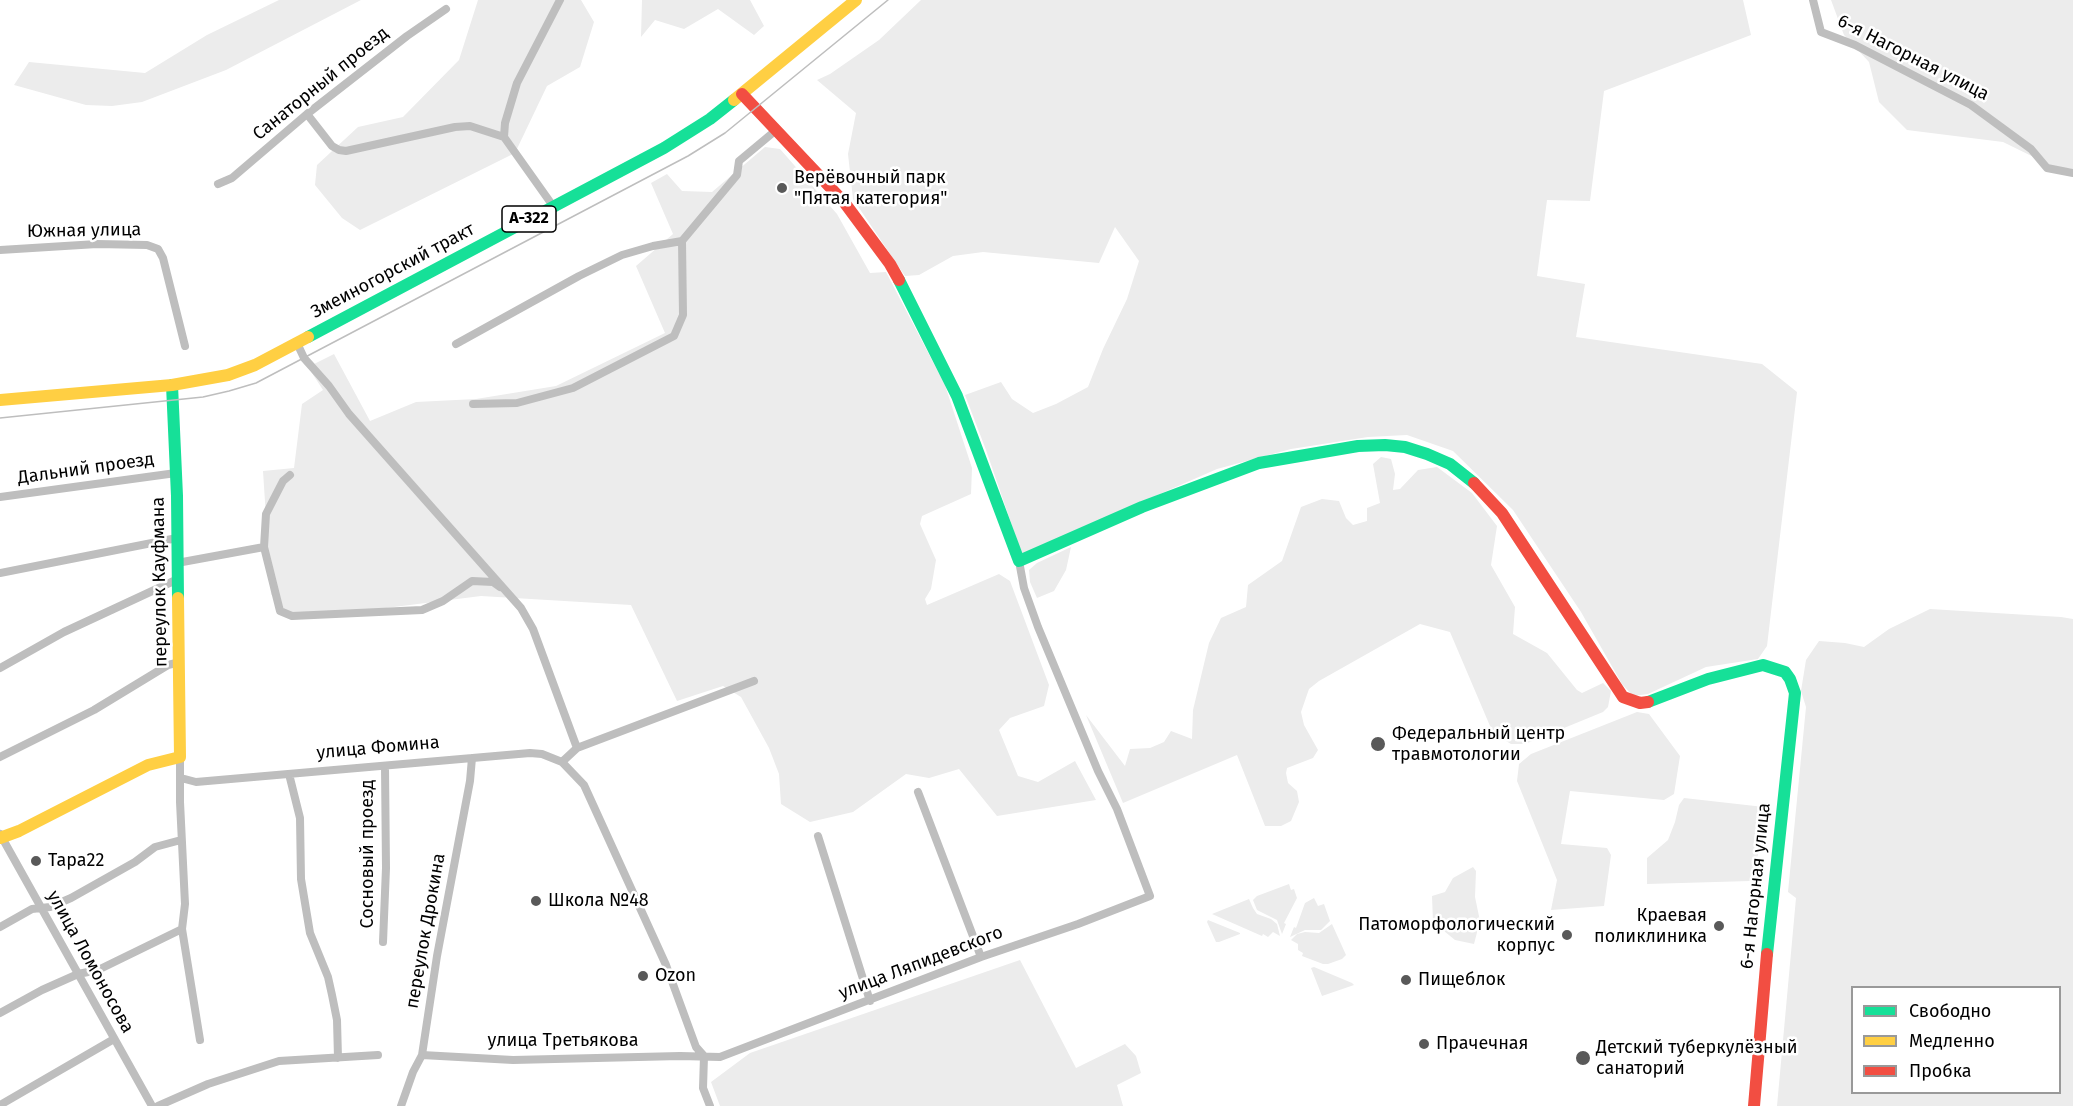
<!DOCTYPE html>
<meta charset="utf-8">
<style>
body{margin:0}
#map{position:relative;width:2073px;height:1106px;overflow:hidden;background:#fff;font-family:"Fira Sans",sans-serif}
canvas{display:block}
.legend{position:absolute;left:1851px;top:986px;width:210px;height:108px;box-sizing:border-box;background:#fff;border:2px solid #999;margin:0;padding:8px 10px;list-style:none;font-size:18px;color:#000}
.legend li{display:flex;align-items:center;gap:12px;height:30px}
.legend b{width:30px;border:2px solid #999}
</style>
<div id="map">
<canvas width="2073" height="1106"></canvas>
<ul class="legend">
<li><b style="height:8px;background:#16e098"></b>Свободно</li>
<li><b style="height:8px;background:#ffcf43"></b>Медленно</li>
<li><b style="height:8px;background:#f24e42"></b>Пробка</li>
</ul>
</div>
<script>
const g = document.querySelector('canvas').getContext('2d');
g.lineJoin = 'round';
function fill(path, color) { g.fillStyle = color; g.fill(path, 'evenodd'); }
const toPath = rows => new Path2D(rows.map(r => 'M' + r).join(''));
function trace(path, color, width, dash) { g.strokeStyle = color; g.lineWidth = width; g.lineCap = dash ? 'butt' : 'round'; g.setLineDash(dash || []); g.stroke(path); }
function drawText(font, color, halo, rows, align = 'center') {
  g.font = font + ' "Fira Sans",sans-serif'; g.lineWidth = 5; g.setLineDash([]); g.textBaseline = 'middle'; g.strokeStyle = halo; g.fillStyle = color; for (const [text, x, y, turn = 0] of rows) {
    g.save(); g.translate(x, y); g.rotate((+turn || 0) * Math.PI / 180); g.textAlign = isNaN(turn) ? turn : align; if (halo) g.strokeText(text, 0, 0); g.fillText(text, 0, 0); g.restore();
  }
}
fill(toPath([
 [279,0,361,0,226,70,142,102,112,106,86,105,14,85,29,62,145,73,207,35],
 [478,0,581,0,594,22,580,67,547,86,515,153,360,230,342,218,315,185,317,165,358,127,403,117,459,60],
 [642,0,750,0,764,26,754,35,718,9,684,29,655,20,641,37],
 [921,0,1743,0,1751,35,1604,91,1590,201,1547,200,1537,276,1585,284,1576,337,1762,364,1797,392,1767,646,1758,659,1706,667,1648,694,1633,696,1622,684,1581,612,1513,510,1453,451,1407,435,1368,437,1291,449,1217,469,1023,554,1019,546,986,450,965,395,1001,382,1012,399,1033,413,1056,404,1088,387,1103,349,1127,299,1139,261,1115,227,1099,263,983,252,953,256,919,275,905,276,853,199,848,154,856,113,817,80,830,74,879,40],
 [1831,0,2073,0,2073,169,2054,167,2003,142,1907,130,1879,102,1869,62,1844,35],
 [765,147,780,149,837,214,870,273,886,272,945,385,972,468,971,494,922,516,920,524,936,560,931,589,925,599,927,605,999,574,1010,581,1049,685,1044,706,1010,718,999,730,1018,776,1038,782,1075,761,1096,800,997,816,959,769,929,778,906,774,853,812,810,822,781,804,779,774,769,748,741,697,723,686,677,701,631,605,481,596,291,620,271,594,263,471,294,468,302,404,323,390,308,367,334,354,370,421,416,402,476,399,556,386,665,333,636,266,673,234,651,183,667,174,682,191,712,192],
 [1381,457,1391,459,1395,474,1393,490,1400,489,1418,470,1437,467,1472,493,1497,526,1491,565,1515,607,1513,634,1547,653,1577,690,1582,693,1603,683,1611,691,1608,707,1603,712,1525,744,1511,744,1493,733,1450,632,1420,624,1319,681,1309,689,1301,712,1304,725,1318,750,1313,758,1287,768,1286,773,1288,783,1297,791,1299,802,1291,821,1281,826,1265,826,1237,755,1123,803,1086,715,1125,766,1130,749,1150,748,1164,742,1171,731,1192,739,1193,710,1209,643,1221,618,1246,607,1248,585,1282,561,1301,507,1322,499,1339,501,1346,518,1353,525,1367,521,1367,508,1380,503,1373,464],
 [1071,547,1066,570,1054,591,1037,598,1030,582,1029,570,1037,563],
 [1930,609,2061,617,2073,619,2073,1106,1777,1106,1796,898,1788,892,1806,707,1801,691,1806,660,1819,641,1845,643,1864,647,1889,629],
 [1852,988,2060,988,2060,1092,1852,1092],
 [1637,712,1649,714,1680,756,1674,794,1664,800,1570,791,1561,844,1607,848,1611,855,1604,906,1551,910,1557,880,1517,781,1519,764,1531,754],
 [1684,798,1764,807,1758,855,1750,881,1647,884,1647,858,1668,840,1675,822,1679,805],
 [1473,867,1476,871,1475,897,1480,921,1474,944,1455,940,1433,922,1432,896,1445,892,1453,878],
 [1289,884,1291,890,1294,889,1297,898,1284,923,1286,924,1282,934,1277,920,1257,910,1253,900,1257,896],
 [1314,898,1318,906,1324,904,1330,921,1321,930,1305,930,1290,937,1294,927,1296,928,1305,903],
 [1249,899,1253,908,1257,914,1271,919,1277,924,1280,936,1273,932,1268,937,1263,934,1262,936,1212,914],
 [1208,920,1240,933,1240,934,1219,942,1216,942,1207,922],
 [1332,924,1346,955,1342,959,1328,964,1323,964,1302,956,1303,953,1298,950,1298,944,1291,940,1297,934,1305,932,1319,933],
 [1020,960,1076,1068,1125,1044,1136,1056,1141,1073,1117,1085,1123,1106,720,1106,711,1082,750,1053],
 [1314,967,1352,983,1354,985,1322,996,1311,968]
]), '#ececec');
trace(toPath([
 [1813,0,1821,32,1855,45,1971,105,2031,149,2047,168,2073,173],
 [307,114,332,146,339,150,346,151,455,127,470,126,504,137],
 [218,184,232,178,307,114,407,36,446,9],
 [553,206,504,137,505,123,517,83,560,0],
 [0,250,97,244,147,245,158,249,163,258,185,346],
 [297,343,304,358,329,386,349,414,521,608,533,629,577,748],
 [456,344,579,276,622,255,653,246,682,241,737,175,739,161,775,131],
 [473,404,517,403,573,388,674,336,683,315,682,241],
 [290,475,283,481,266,514,264,547,280,611,292,616,422,610,443,601,472,581,493,582,500,587],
 [0,497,176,473],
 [177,563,264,547],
 [0,573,177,538],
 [0,668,64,632,178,579],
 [0,757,94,710,168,665,180,662],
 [180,757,180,802,185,904,182,929,200,1040],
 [562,762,577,748,754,681],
 [289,774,300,818,301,879,310,933,328,977,332,995,337,1020,338,1058],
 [181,778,196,782,530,753,542,754,562,762,584,785,666,965,696,1047,704,1056,703,1088,710,1106],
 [918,792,981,957],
 [0,834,152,1106],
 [818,836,870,1001],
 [0,927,32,909,50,907,71,898,135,862,155,847,181,840],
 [383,942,386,868,385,767],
 [0,1013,42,990,78,974,98,970,182,929],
 [422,1055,513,1060,680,1056,720,1057,981,957,1078,924,1150,896,1117,809,1098,771,1038,627,1024,588,1019,561],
 [0,1105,114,1039],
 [158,1106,208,1084,279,1061,378,1055],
 [401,1106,413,1072,422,1055,437,956,470,781,472,758]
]), '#bebebe', 8);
trace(toPath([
 [899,280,957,396,1019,561,1142,507,1259,463,1358,446,1385,445,1405,447,1427,454,1450,464,1474,483],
 [308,337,664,148,710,119,734,100],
 [172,385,177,496,178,598],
 [1648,702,1708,679,1763,665,1785,672,1790,679,1795,693,1767,954]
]), '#16e098', 12);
trace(toPath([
 [734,100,856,0],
 [0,400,172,385,228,375,255,365,308,337],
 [0,838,19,831,148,765,180,757,178,598]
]), '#ffcf43', 12);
trace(toPath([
 [742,94,844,202,890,264,899,280],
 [1474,483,1502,513,1623,697,1640,703,1648,702],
 [1754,1106,1767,954]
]), '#f24e42', 12);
trace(toPath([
 [0,418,203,397,229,391,256,383,688,156,725,133,888,0]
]), '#bebebe', 1.5);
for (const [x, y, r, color] of [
 [782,188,6,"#595959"],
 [1378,744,8,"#595959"],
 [36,861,6,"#595959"],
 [536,901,6,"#595959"],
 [1719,926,6,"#595959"],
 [1567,935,6,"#595959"],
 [643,976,6,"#595959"],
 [1406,980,6,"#595959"],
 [1424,1044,6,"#595959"],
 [1583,1058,8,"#595959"]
]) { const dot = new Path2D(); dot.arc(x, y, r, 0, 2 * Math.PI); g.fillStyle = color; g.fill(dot); trace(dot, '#fff', 2); }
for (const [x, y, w] of [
 [529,219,54]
]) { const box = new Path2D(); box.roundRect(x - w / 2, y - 13, w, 26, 4.5); g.fillStyle = '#fff'; g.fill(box); trace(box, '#000', 1.5); }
drawText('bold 16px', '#000', null, [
 ["А-322",529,219]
]);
drawText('18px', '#000', '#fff', [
 ["6-я Нагорная улица",1913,58,27],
 ["Санаторный проезд",321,84,-39],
 ["Южная улица",84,231,-1],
 ["Змеиногорский тракт",393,271,-28],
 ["Дальний проезд",86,469,-8],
 ["переулок Кауфмана",160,582,-91],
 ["улица Фомина",378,748,-5],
 ["Сосновый проезд",368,854,-90],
 ["6-я Нагорная улица",1756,886,-84],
 ["переулок Дрокина",426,931,-80],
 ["улица Ломоносова",90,962,61],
 ["улица Ляпидевского",921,963,-21],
 ["улица Третьякова",563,1041]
]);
drawText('18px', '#000', '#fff', [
 ["Верёвочный парк",794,178],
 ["\"Пятая категория\"",794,199],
 ["Федеральный центр",1392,734],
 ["травмотологии",1392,755],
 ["Тара22",48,861],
 ["Школа №48",548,901],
 ["Краевая",1707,916,"right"],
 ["поликлиника",1707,937,"right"],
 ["Патоморфологический",1555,925,"right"],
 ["корпус",1555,946,"right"],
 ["Ozon",655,976],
 ["Пищеблок",1418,980],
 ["Прачечная",1436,1044],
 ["Детский туберкулёзный",1596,1048],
 ["санаторий",1596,1069]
], 'left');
</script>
